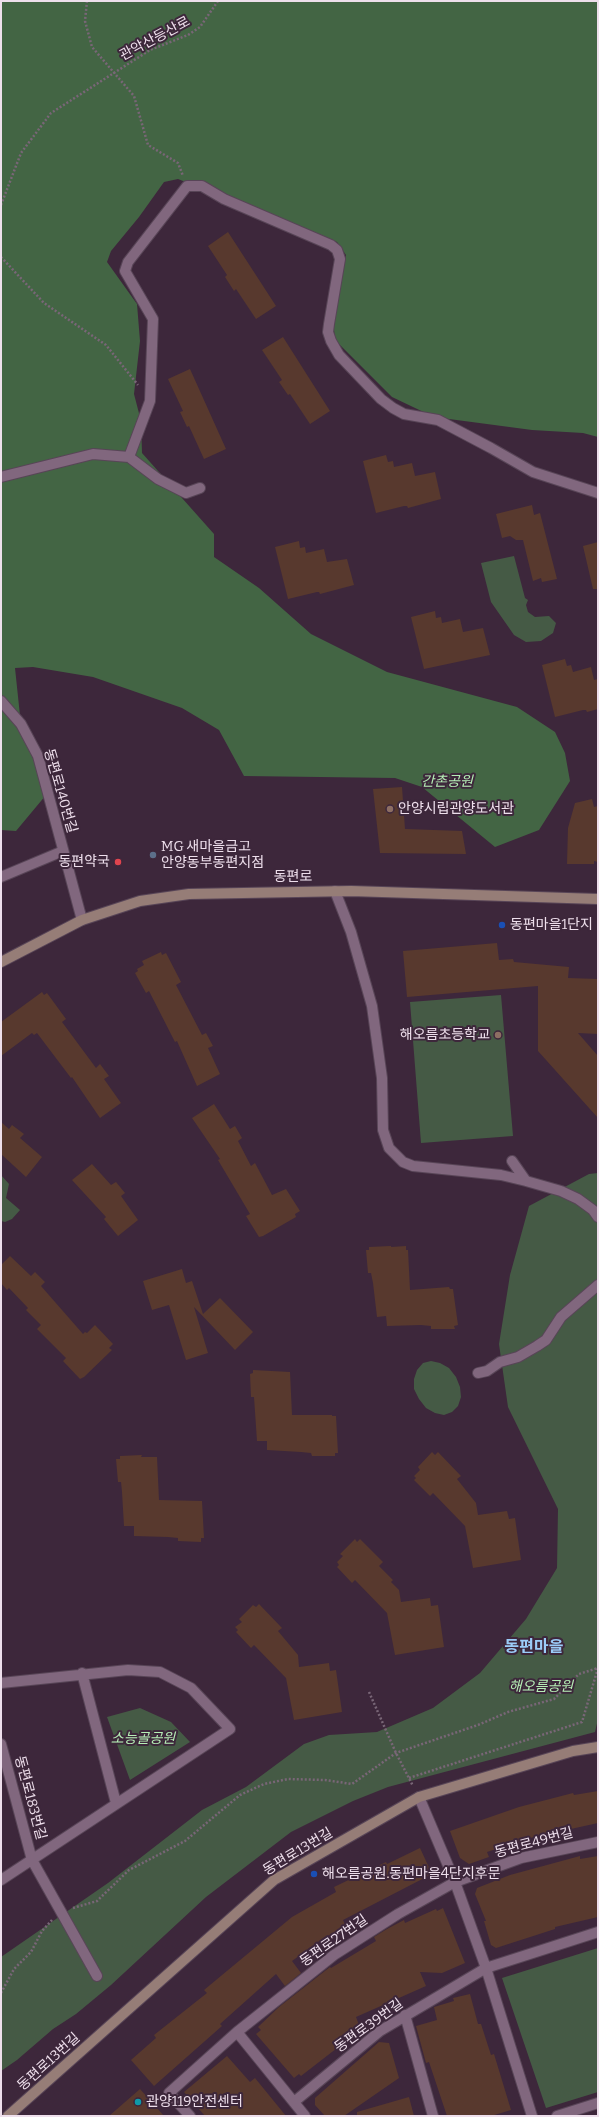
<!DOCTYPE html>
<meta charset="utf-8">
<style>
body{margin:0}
#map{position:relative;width:599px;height:2117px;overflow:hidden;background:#3d273b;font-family:Bitter,serif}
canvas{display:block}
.frame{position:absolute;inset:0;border:2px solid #eedfec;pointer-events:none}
</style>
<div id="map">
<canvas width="599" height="2117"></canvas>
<div class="frame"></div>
</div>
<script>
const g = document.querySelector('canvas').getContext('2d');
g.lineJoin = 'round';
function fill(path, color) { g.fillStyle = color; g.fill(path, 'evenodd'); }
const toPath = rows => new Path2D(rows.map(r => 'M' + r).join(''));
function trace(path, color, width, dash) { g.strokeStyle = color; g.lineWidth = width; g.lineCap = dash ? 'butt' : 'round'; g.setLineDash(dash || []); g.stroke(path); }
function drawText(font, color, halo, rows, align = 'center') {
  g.font = font + ' Bitter,"Noto Sans KR",serif'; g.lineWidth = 4; g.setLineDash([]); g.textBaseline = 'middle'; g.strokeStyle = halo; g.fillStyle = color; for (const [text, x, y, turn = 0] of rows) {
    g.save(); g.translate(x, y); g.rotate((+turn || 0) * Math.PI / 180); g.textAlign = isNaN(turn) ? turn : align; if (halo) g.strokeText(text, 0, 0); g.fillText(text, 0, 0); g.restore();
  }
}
fill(toPath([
 [514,556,525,598,528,600,526,605,528,612,535,617,549,616,556,623,553,633,541,641,526,642,514,635,491,602,481,563],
 [501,995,513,1136,421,1143,410,1002],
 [598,1173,598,1719,595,1732,388,1787,353,1801,291,1832,206,1897,111,1985,76,2014,53,2029,17,2060,1,2071,1,1957,108,1883,202,1810,246,1787,304,1744,329,1735,377,1732,433,1708,480,1673,526,1619,557,1568,558,1509,508,1407,499,1344,510,1275,529,1206,589,1174],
 [1,1175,9,1184,6,1198,20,1210,12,1219,5,1222,1,1221],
 [431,1361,440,1363,449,1368,456,1377,460,1387,461,1397,458,1406,452,1412,444,1415,435,1413,426,1408,419,1399,414,1389,414,1379,417,1370,423,1363],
 [140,1708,171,1722,190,1742,130,1780,107,1717],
 [598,1948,598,2092,546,2108,502,1978]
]), '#455a45');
fill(toPath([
 [1,1,598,1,598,437,583,433,532,430,434,417,392,397,335,340,333,320,346,255,337,242,178,179,164,182,139,217,111,251,107,262,137,304,140,341,134,394,141,421,142,453,214,534,214,557,259,588,311,634,387,672,517,707,555,732,565,753,570,781,539,830,495,847,422,787,395,778,244,776,219,730,182,708,93,677,33,667,15,668,21,725,46,795,16,831,1,830]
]), '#436544');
fill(toPath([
 [228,232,276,306,256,319,236,289,234,291,225,277,227,275,208,246],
 [283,337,330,411,310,424,290,394,288,395,279,382,282,380,262,350],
 [190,369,226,449,204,459,189,426,187,427,180,412,183,411,168,379],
 [386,455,388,462,393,461,394,467,412,463,415,476,435,472,441,499,408,508,407,506,404,506,376,513,363,461],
 [532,505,534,515,540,513,557,579,542,582,541,578,533,581,523,540,516,540,510,536,502,538,496,514],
 [299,541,300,548,305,547,306,553,324,549,327,562,347,559,354,585,320,594,319,592,317,592,288,599,275,547],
 [598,542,598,589,593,589,583,546],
 [435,611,436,618,441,617,442,623,460,619,463,632,483,628,490,655,424,669,411,617],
 [565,659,567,666,571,665,573,672,591,667,594,680,598,679,598,709,587,712,586,710,583,710,555,717,542,665],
 [402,787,405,829,462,831,466,854,380,853,373,789],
 [592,799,594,807,598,806,598,862,594,861,594,864,567,864,568,828,575,803],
 [497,943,499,960,513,959,514,962,569,967,568,978,598,979,598,1034,578,1033,598,1056,598,1118,538,1051,538,986,407,997,403,951],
 [161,952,162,955,166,953,181,982,176,985,202,1035,206,1033,213,1046,208,1048,220,1074,197,1086,177,1041,175,1042,149,991,146,993,135,973,138,971,137,969,144,965,142,961],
 [42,992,44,995,47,993,66,1019,62,1022,96,1068,100,1064,109,1076,104,1079,121,1103,100,1118,72,1077,71,1078,37,1033,34,1035,32,1033,1,1056,1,1022],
 [214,1104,230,1129,235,1126,242,1138,238,1141,251,1166,255,1163,272,1195,286,1189,300,1211,295,1214,296,1217,263,1236,259,1237,246,1216,250,1214,218,1160,220,1159,192,1118],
 [1,1122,9,1129,12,1125,24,1134,20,1138,42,1157,26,1177,1,1154],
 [92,1164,111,1185,116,1182,125,1193,121,1196,138,1220,118,1236,104,1219,106,1217,72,1180],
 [391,1246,391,1247,406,1246,406,1250,408,1250,410,1290,449,1287,450,1289,453,1289,458,1325,454,1326,455,1329,431,1329,431,1326,421,1325,387,1326,386,1316,377,1317,373,1283,371,1273,368,1273,366,1250,369,1250,369,1247],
 [10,1256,31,1276,35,1272,45,1282,41,1286,83,1334,85,1332,87,1333,95,1325,113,1344,109,1348,112,1350,84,1377,80,1379,63,1361,66,1358,37,1329,41,1325,26,1310,28,1308,9,1288,7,1290,1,1283,1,1265],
 [182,1269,186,1283,192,1281,203,1314,220,1298,253,1332,235,1350,194,1307,208,1353,186,1360,169,1305,152,1310,143,1281],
 [253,1370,290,1372,292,1415,332,1415,332,1416,336,1416,338,1453,335,1453,335,1456,312,1456,311,1453,301,1452,267,1450,267,1441,257,1441,254,1397,251,1397,250,1374,253,1373],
 [432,1452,435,1455,438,1452,461,1476,457,1479,476,1503,478,1515,507,1511,509,1519,515,1518,521,1560,473,1568,465,1526,433,1493,430,1496,414,1480,416,1478,414,1476,420,1470,418,1467],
 [142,1455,141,1457,157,1457,159,1500,202,1501,204,1538,201,1538,201,1542,178,1541,178,1538,168,1537,134,1536,134,1526,124,1526,122,1492,121,1482,118,1482,116,1459,120,1459,120,1456],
 [355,1539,357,1542,360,1539,383,1562,379,1566,393,1580,391,1582,399,1590,401,1602,430,1598,431,1606,438,1605,444,1647,395,1655,387,1613,355,1580,352,1583,337,1567,339,1565,337,1562,343,1556,340,1554],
 [259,1604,282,1628,278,1631,298,1655,299,1667,329,1663,330,1671,336,1670,342,1712,294,1720,286,1678,254,1645,251,1648,236,1632,238,1630,235,1627,242,1622,239,1619,253,1605,256,1607],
 [598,1791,598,1823,521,1840,521,1841,487,1852,489,1857,469,1864,460,1858,450,1831,519,1807,573,1793,574,1795],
 [420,1848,432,1874,343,1920,346,1927,326,1939,325,1937,292,1961,301,1973,285,1986,276,1974,220,2024,222,2026,154,2086,131,2060,156,2038,154,2035,207,1993,204,1990,292,1917,336,1892,334,1887,386,1862,387,1864],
 [580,1856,580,1859,598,1856,598,1917,555,1927,555,1929,496,1948,491,1945,484,1921,486,1921,475,1894,477,1888,510,1875],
 [443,1908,465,1963,442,1973,420,1972,426,1986,356,2017,359,2025,337,2040,341,2045,301,2076,299,2074,294,2078,256,2034,261,2030,258,2027,279,2007,330,1967,331,1968,376,1941,374,1937,387,1929,404,1920,405,1923,436,1909,437,1911],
 [470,1994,478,2024,481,2024,491,2055,494,2054,511,2110,491,2116,447,2116,429,2062,426,2063,416,2026,437,2020,434,2007,454,2001,453,1998],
 [379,2042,389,2043,399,2078,344,2116,325,2116,315,2105,315,2098],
 [227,2056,250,2082,255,2078,286,2116,205,2116,184,2092],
 [140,2089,164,2116,109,2116],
 [409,2097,414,2116,357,2116,357,2112]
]), '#58392e');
const street = toPath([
 [129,457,150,401,153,319,125,271,128,262,187,186,202,186,224,199,331,245,337,250,340,259,329,324,328,332,331,341,339,355,381,399,393,408,404,414,438,420,491,448,533,472,598,493],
 [1,477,93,454,129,457,158,479,186,493,200,488],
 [1,701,21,724,38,756,82,920],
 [1,877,63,851],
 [335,891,351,932,372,1006,382,1078,383,1130,389,1148,403,1162,413,1166,501,1175,526,1181],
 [512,1161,526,1181,561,1191,578,1199,593,1210,598,1217],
 [478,1373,487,1371,500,1362,518,1357,537,1346,546,1340,561,1317,598,1285],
 [82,1673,116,1803],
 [1,1683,128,1670,160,1672,191,1688,230,1729,1,1880],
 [1,1744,32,1860,97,1976],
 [419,1797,455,1882,486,1968,532,2116],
 [405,2015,433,2116],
 [237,2032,305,2116],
 [294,2102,380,2031,486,1968,598,1932],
 [190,2116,169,2093,237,2032,334,1955,398,1914,455,1882,521,1858,598,1842],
 [557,2116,598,2103]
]);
const secondary = toPath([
 [1,962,82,920,140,901,189,894,351,891,598,899],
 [8,2116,274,1880,419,1797,573,1751,598,1747]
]);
trace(street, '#584557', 12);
trace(secondary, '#584557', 12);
trace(toPath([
 [87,1,85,21,92,47,134,96,148,145,178,163,183,176],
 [1,205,21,153,51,113,150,50,188,35,200,27,218,1],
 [1,257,44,303,106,345,138,385],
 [369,1692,396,1753,413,1786],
 [409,1778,582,1722,598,1668],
 [73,1908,97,1901,129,1870,185,1841,240,1795,264,1784,288,1779,325,1780,352,1784,396,1753,478,1725,508,1712,554,1699,579,1674,598,1668],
 [1,1993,14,1969,31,1952,42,1931,52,1920]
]), '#796677', 2.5, [2, 2]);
trace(street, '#81677e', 10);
trace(secondary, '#967d77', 10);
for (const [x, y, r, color] of [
 [390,809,4,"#8d6e63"],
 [153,855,4,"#5c6f8a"],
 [118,862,4,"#e0444e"],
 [502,925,4,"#1a4fb4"],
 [498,1035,4,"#8d6e63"],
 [314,1874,4,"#1a4fb4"],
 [138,2102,4,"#0f9aa8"]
]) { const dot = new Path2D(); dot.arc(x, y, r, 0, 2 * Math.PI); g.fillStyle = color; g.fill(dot); trace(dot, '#3d273b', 1.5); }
drawText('14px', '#eedfec', '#3d273b', [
 ["관악산등산로",155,39,-28],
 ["동편로140번길",60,791,74],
 ["동편로",293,877],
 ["동편로183번길",30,1798,75],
 ["동편로49번길",534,1843,-15],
 ["동편로13번길",298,1852,-31],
 ["동편로27번길",334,1941,-35],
 ["동편로39번길",369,2026,-36],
 ["동편로13번길",49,2062,-42]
]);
drawText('italic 14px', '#b6efb6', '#3d273b', [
 ["간촌공원",447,782],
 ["해오름공원",541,1687],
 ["소능골공원",143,1739]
]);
drawText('14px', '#eedfec', '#3d273b', [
 ["안양시립관양도서관",398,809],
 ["MG 새마을금고",161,847],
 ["안양동부동편지점",161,863],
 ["동편약국",110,862,"right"],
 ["동편마을1단지",510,925],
 ["해오름초등학교",490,1035,"right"],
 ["해오름공원.동편마을4단지후문",322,1874],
 ["관양119안전센터",146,2102]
], 'left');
drawText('bold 16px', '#9bccf8', '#3d273b', [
 ["동편마을",534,1648]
]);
</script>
